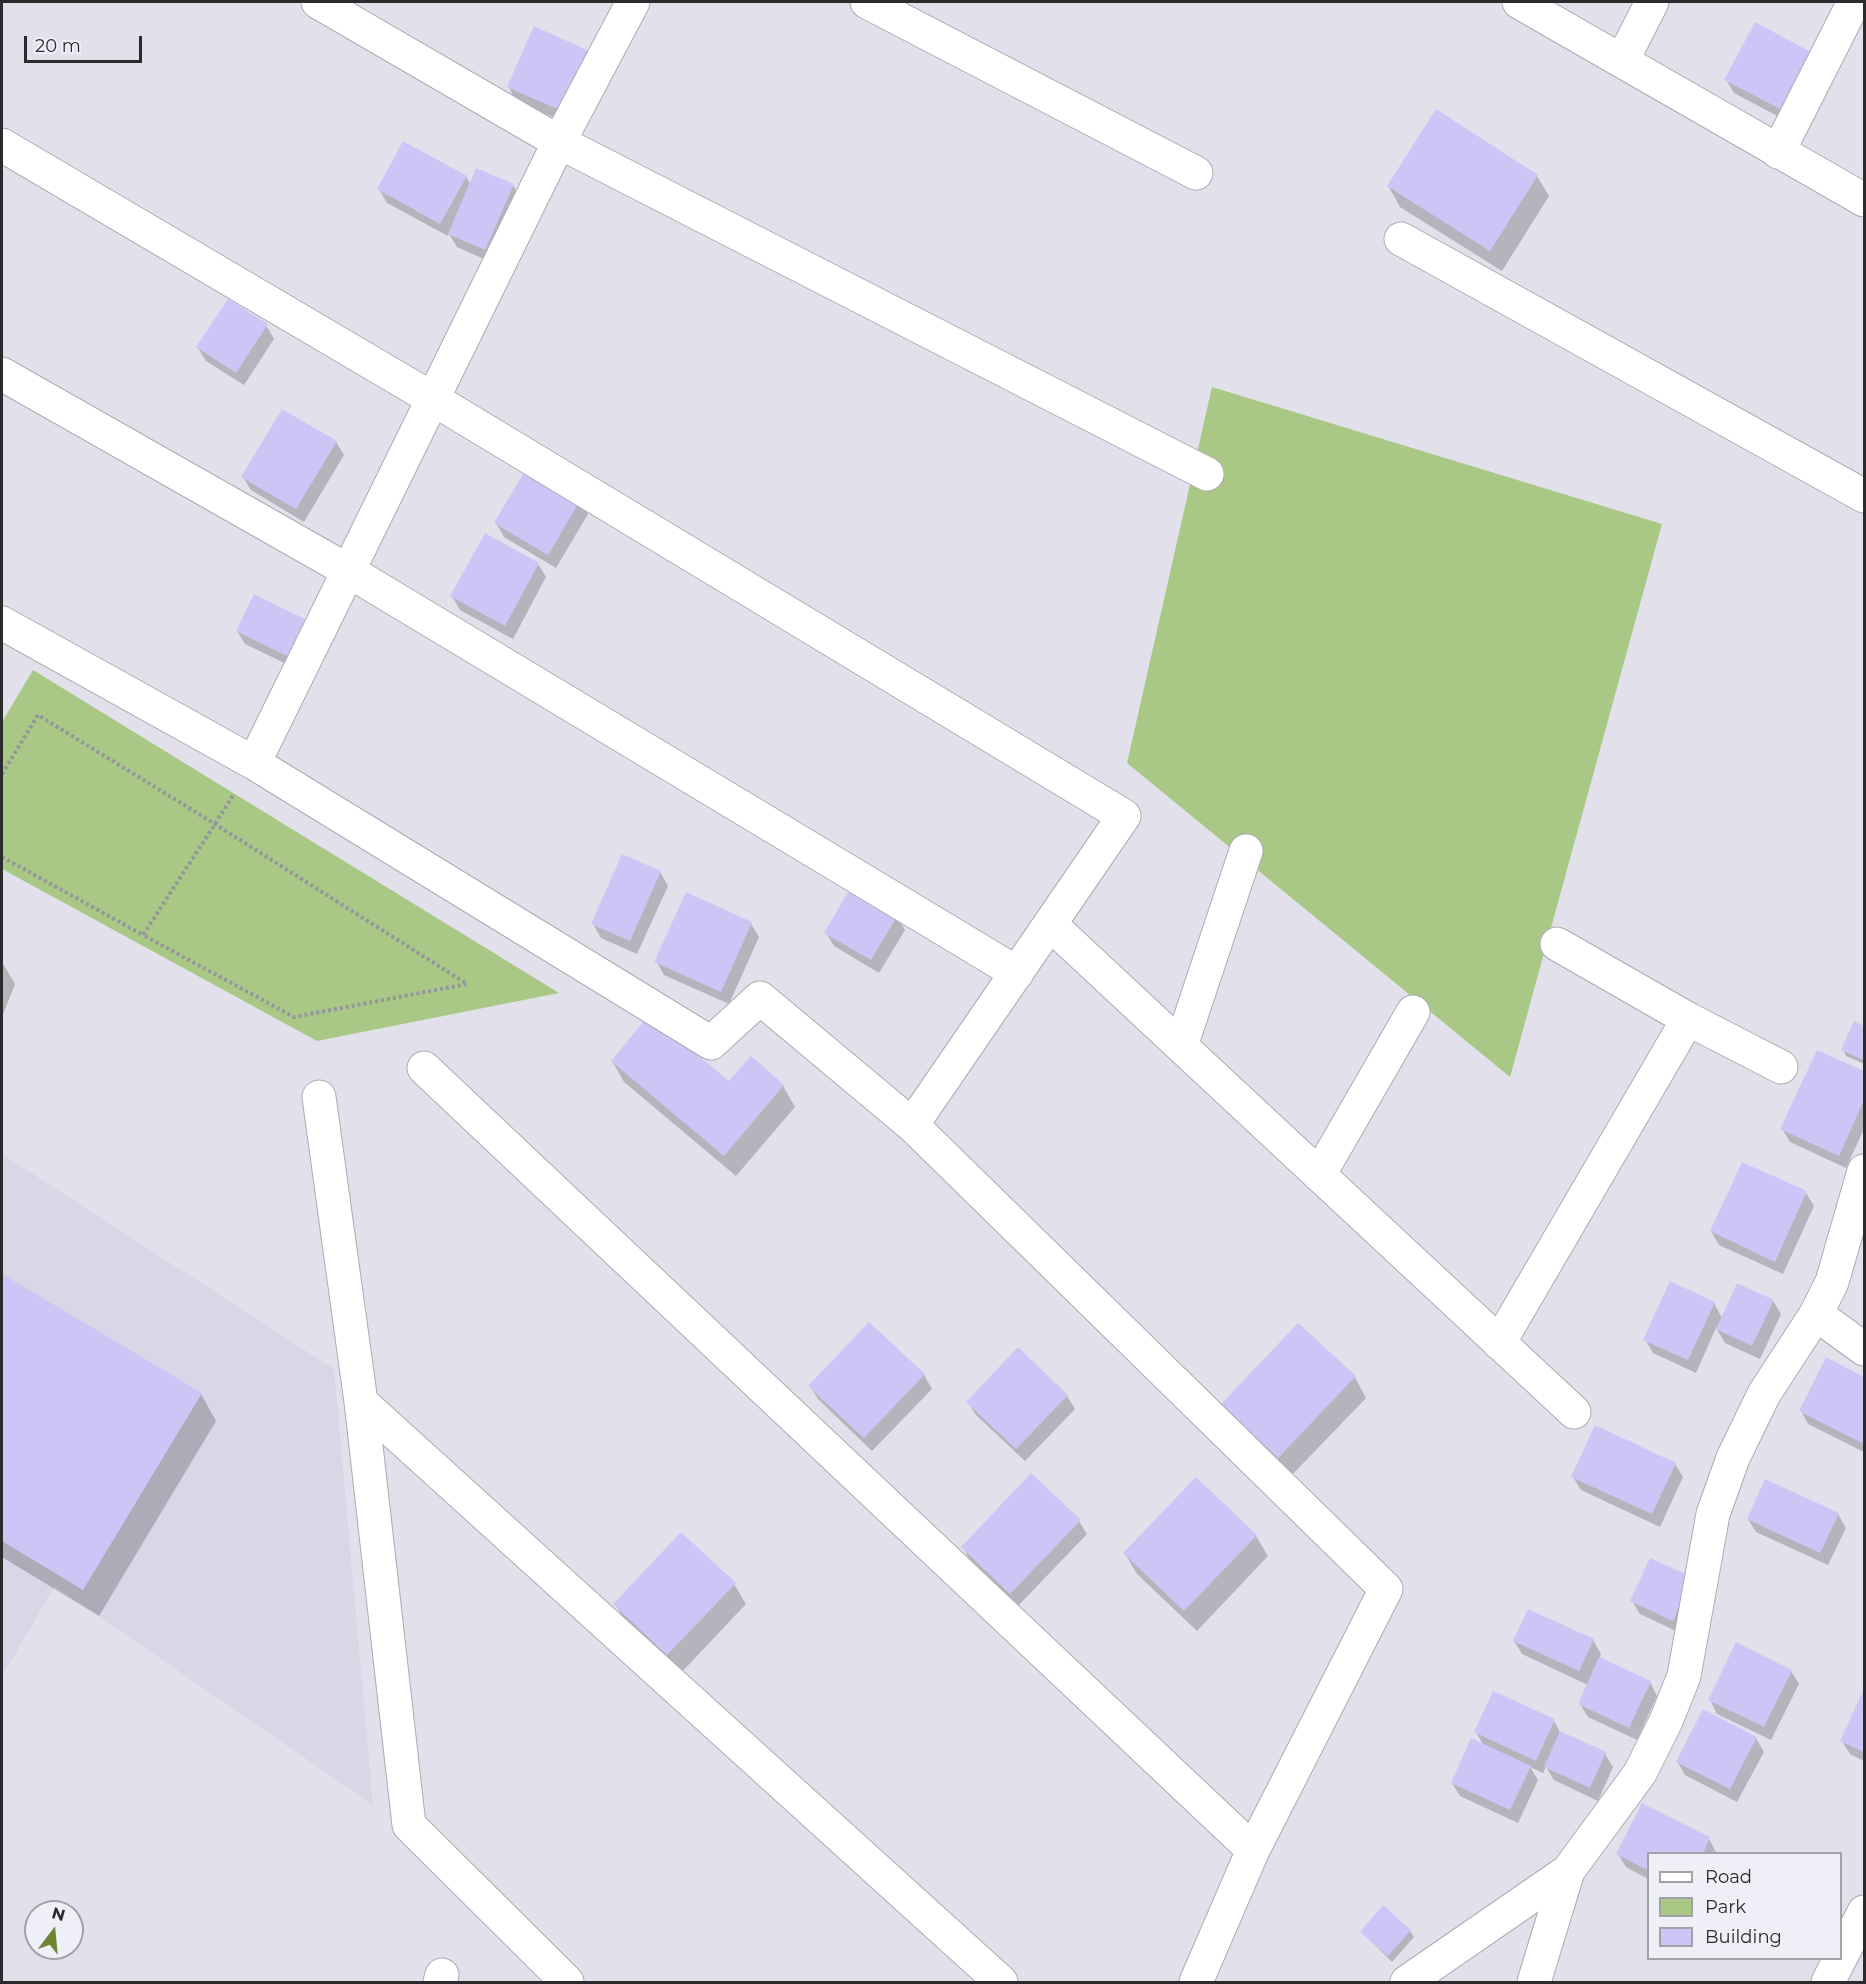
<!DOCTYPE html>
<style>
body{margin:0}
#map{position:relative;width:1866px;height:1984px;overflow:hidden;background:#e2e1eb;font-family:Montserrat,sans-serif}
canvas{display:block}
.frame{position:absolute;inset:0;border:3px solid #2b2b2e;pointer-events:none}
.legend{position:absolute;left:1647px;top:1852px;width:195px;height:108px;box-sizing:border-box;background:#efeff8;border:2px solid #a1a1a7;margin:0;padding:8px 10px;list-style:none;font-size:18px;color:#2b2b2e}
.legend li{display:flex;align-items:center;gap:12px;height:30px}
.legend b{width:30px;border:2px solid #a1a1a7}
.north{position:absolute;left:24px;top:1900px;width:60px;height:60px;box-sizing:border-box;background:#efeff8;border:2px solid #a1a1a7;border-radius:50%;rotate:16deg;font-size:16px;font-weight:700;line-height:24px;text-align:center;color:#2b2b2e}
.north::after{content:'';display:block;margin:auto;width:21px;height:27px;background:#718434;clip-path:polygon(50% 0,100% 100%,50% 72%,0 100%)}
.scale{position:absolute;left:24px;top:36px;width:118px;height:27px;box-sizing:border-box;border:3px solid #2b2b2e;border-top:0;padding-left:8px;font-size:18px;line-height:21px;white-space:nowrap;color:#2b2b2e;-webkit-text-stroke:4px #efeff8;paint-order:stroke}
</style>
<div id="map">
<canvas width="1866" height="1984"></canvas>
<div class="frame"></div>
<ul class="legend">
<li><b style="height:8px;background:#fff"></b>Road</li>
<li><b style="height:16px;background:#a9c886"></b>Park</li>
<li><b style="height:16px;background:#ccc6f7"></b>Building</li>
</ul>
<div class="north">N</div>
<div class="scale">20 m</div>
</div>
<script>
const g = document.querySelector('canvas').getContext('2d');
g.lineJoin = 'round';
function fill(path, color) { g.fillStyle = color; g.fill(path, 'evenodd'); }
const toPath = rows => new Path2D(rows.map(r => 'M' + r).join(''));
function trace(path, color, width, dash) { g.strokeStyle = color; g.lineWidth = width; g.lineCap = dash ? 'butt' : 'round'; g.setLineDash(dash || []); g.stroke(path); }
fill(toPath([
 [2,1154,334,1369,373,1805,55,1586,2,1676]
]), '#d8d6e7');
fill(toPath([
 [1212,387,1662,524,1510,1077,1127,763],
 [33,670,559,993,317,1041,2,869,2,722]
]), '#a9c886');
fill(toPath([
 [586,51,594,65,567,123,516,101,509,87],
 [1819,58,1798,127,1734,93,1726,80],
 [1537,176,1549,196,1502,271,1400,207,1389,187],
 [466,177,471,185,513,185,521,199,493,263,457,247,449,234,448,236,387,203,379,189],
 [266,325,274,339,244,385,206,361,198,348],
 [336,442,344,455,304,522,251,490,243,477],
 [580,500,588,514,556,568,504,537,496,523],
 [538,564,546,577,513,639,460,610,452,596],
 [254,596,297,669,245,644,237,631],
 [660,872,668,886,637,954,601,938,593,924],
 [686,894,751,924,759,937,729,1004,664,975,656,961],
 [897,916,905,930,879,973,834,946,826,933],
 [2,962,15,984,2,1017],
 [1855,1023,1864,1028,1864,1064,1846,1056,1843,1049],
 [1818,1052,1864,1073,1864,1129,1846,1168,1790,1142,1782,1129],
 [751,1059,783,1086,795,1107,736,1176,624,1082,612,1061,729,1084],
 [1806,1193,1814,1206,1783,1274,1719,1245,1711,1231],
 [2,1276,201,1394,216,1421,99,1616,2,1557],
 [1773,1301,1781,1314,1760,1359,1725,1343,1716,1328,1696,1373,1653,1353,1645,1339,1714,1303,1722,1318],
 [1018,1349,1067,1396,1075,1409,1025,1461,976,1415,968,1402],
 [1826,1359,1864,1378,1864,1452,1808,1424,1801,1411],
 [924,1375,932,1389,872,1451,818,1399,810,1386],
 [1355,1377,1366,1398,1290,1477,1235,1425,1223,1404],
 [1675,1464,1683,1477,1660,1527,1581,1490,1573,1477],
 [1838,1514,1846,1528,1828,1565,1756,1532,1748,1519],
 [1079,1521,1087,1534,1018,1606,970,1561,963,1547],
 [1256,1536,1268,1556,1197,1631,1137,1574,1125,1554],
 [1691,1579,1680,1633,1640,1614,1632,1601],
 [734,1584,746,1604,679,1675,627,1624,615,1604],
 [1593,1640,1601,1654,1599,1659,1650,1682,1657,1696,1637,1740,1588,1717,1580,1704,1588,1685,1522,1654,1514,1641],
 [1791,1671,1799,1684,1771,1740,1717,1714,1710,1700],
 [1864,1693,1864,1761,1850,1754,1842,1741],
 [1554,1721,1561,1734,1605,1754,1613,1767,1598,1801,1554,1780,1546,1767,1543,1773,1530,1767,1538,1780,1518,1823,1460,1796,1452,1783,1484,1746,1476,1732],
 [1756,1738,1764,1752,1737,1802,1685,1775,1677,1761],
 [1643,1805,1709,1839,1717,1854,1648,1854,1648,1879,1626,1867,1618,1854],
 [1410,1931,1414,1937,1392,1962,1362,1932]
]), '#0003');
fill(toPath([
 [1755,22,1820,57,1790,114,1724,80],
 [534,26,587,50,560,110,507,87],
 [1436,109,1538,175,1490,251,1387,186],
 [403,141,467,176,440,224,377,189],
 [476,168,514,184,485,250,448,234],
 [228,299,268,324,236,373,196,347],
 [282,409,337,441,296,509,241,477],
 [527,467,581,499,548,555,494,523],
 [485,533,539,563,505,626,450,596],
 [254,594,307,620,289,657,236,631],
 [622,854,661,871,630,941,591,924],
 [851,887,898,915,871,960,824,933],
 [686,892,752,922,721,992,654,962],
 [649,1015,729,1081,751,1056,784,1085,724,1156,611,1061],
 [1854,1021,1864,1026,1864,1060,1841,1050],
 [1817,1050,1864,1071,1864,1100,1839,1156,1780,1129],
 [1742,1162,1807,1191,1775,1262,1710,1231],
 [2,1274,202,1393,83,1590,2,1541],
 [1670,1281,1715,1302,1688,1360,1643,1340],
 [1737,1283,1774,1300,1752,1346,1716,1329],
 [869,1322,925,1374,864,1438,808,1386],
 [1298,1323,1356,1376,1278,1458,1221,1404],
 [1018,1347,1068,1395,1016,1449,966,1402],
 [1826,1357,1864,1377,1864,1444,1799,1411],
 [1595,1425,1676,1463,1652,1514,1571,1477],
 [1031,1473,1081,1520,1010,1594,961,1547],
 [1196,1477,1257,1535,1184,1611,1123,1553],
 [1765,1479,1839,1513,1820,1553,1747,1519],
 [681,1532,736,1583,667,1655,613,1604],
 [1650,1558,1692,1577,1673,1621,1630,1601],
 [1528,1609,1594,1639,1579,1671,1513,1641],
 [1736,1642,1792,1670,1764,1727,1708,1700],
 [1599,1657,1651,1681,1629,1728,1578,1704],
 [1864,1689,1864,1752,1840,1741],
 [1493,1691,1555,1719,1536,1761,1474,1732],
 [1703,1709,1757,1737,1730,1789,1676,1762],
 [1560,1731,1606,1752,1590,1788,1544,1767],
 [1471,1738,1531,1766,1510,1810,1451,1783],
 [1642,1803,1710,1837,1703,1854,1648,1854,1648,1870,1616,1854],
 [1383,1905,1411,1930,1388,1956,1360,1932]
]), '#ccc6f7');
const minor = toPath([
 [318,2,559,142,1207,474],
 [867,2,1196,173],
 [1519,2,1864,200],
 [1622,61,1652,2],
 [2,145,433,399,1124,816,912,1125,1386,1589,1253,1850,1196,1982],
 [1778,152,1854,2],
 [1401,239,1864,496],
 [2,374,347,570,1017,973],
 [2,623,254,763,711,1043,760,998,912,1125],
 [254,763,559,142,633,2],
 [1050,924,1574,1412],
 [1557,944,1688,1019,1781,1067],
 [1181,1046,1246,851],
 [424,1068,1253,1850],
 [319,1097,361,1402,409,1825,567,1982],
 [1319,1175,1413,1012],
 [1816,1314,1864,1349],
 [1499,1343,1688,1019],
 [361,1402,1001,1982],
 [440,1982,442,1975],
 [1407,1982,1568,1871,1640,1773,1666,1721,1684,1676,1713,1514,1733,1458,1764,1394,1816,1314,1832,1282,1864,1171],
 [1534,1982,1568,1871],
 [1828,1982,1864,1912]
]);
trace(minor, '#acabb4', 35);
trace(toPath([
 [2,774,38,715,215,824,467,984,294,1017,143,935,215,824,234,794],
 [2,857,143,935]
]), '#95959c', 4, [3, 3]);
trace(minor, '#fff', 33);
</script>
